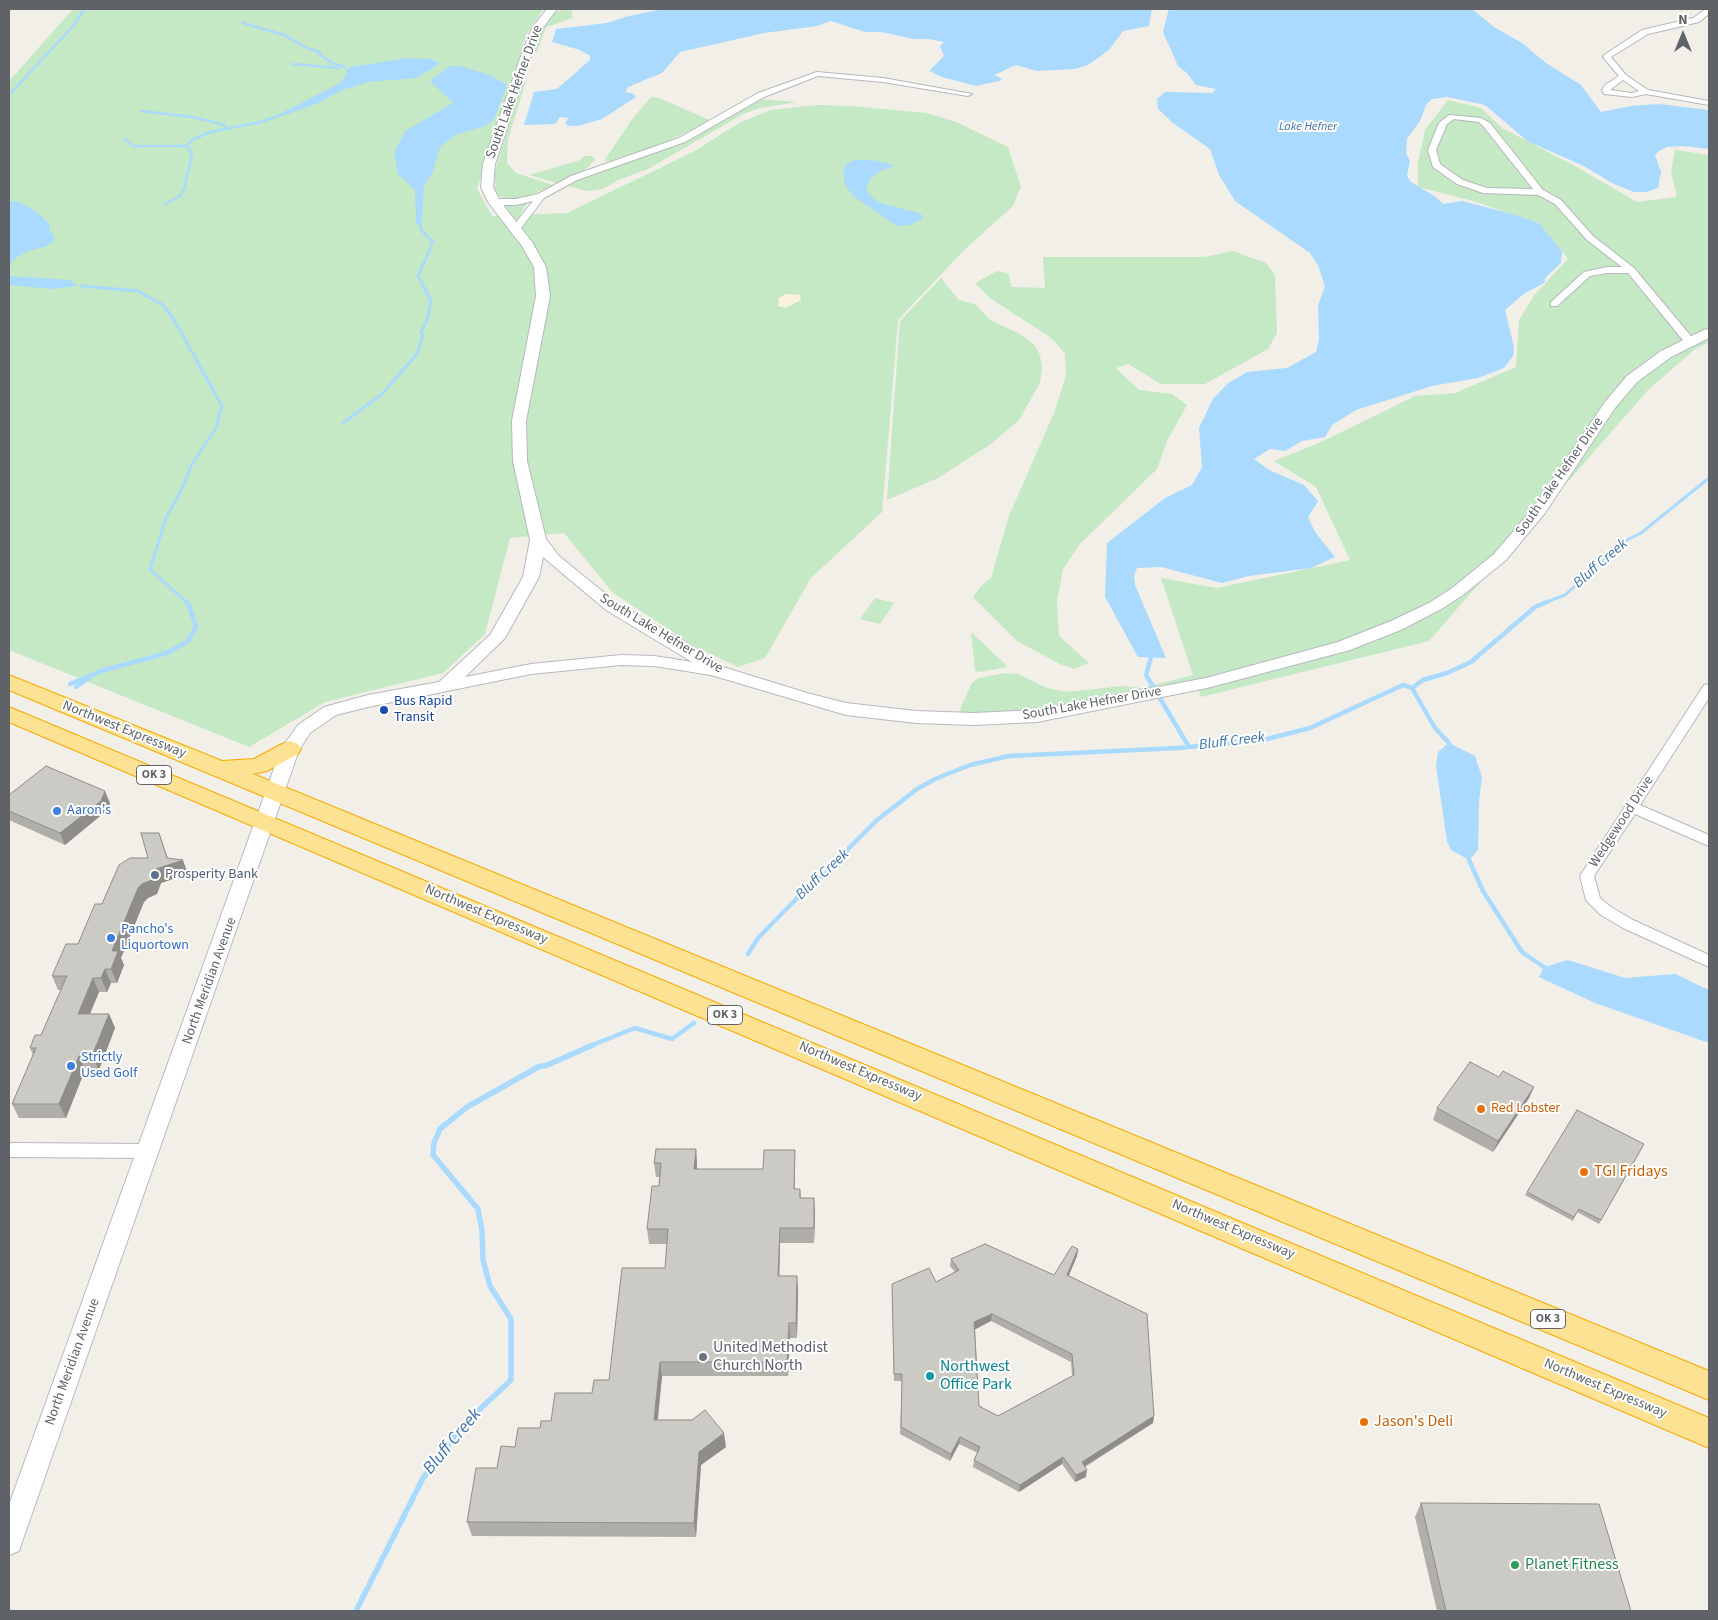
<!DOCTYPE html>
<style>
body{margin:0}
#map{position:relative;width:1718px;height:1620px;overflow:hidden;background:#f1efe8;font-family:"Source Sans 3",sans-serif}
canvas{display:block}
.frame{position:absolute;inset:0;border:10px solid #5f6368;pointer-events:none}
.north{position:absolute;left:1658px;top:10px;width:50px;height:50px;-webkit-text-stroke:4px #fff;paint-order:stroke;rotate:0deg;font-size:14px;font-weight:700;line-height:20px;text-align:center;color:#5f6368}
.north::after{content:'';display:block;margin:auto;width:18px;height:22px;background:#5f6368;clip-path:polygon(50% 0,100% 100%,50% 72%,0 100%)}
</style>
<div id="map">
<canvas width="1718" height="1620"></canvas>
<div class="frame"></div>
<div class="north">N</div>
</div>
<script>
const g = document.querySelector('canvas').getContext('2d');
g.lineJoin = 'round';
function fill(path, color) { g.fillStyle = color; g.fill(path, 'evenodd'); }
const toPath = rows => new Path2D(rows.map(r => 'M' + r).join(''));
function trace(path, color, width, dash) { g.strokeStyle = color; g.lineWidth = width; g.lineCap = dash ? 'butt' : 'round'; g.setLineDash(dash || []); g.stroke(path); }
function drawText(font, color, halo, rows, align = 'center') {
  g.font = font + ' "Source Sans 3",sans-serif'; g.lineWidth = 4; g.setLineDash([]); g.textBaseline = 'middle'; g.strokeStyle = halo; g.fillStyle = color; for (const [text, x, y, turn = 0] of rows) {
    g.save(); g.translate(x, y); g.rotate((+turn || 0) * Math.PI / 180); g.textAlign = isNaN(turn) ? turn : align; if (halo) g.strokeText(text, 0, 0); g.fillText(text, 0, 0); g.restore();
  }
}
fill(toPath([
 [73,9,548,9,543,10,526,35,514,78,477,189,492,216,509,215,503,206,505,204,528,202,520,215,567,213,693,152,739,123,771,110,817,105,851,106,926,113,954,121,1008,147,1021,187,1013,206,964,250,898,320,882,512,811,578,765,658,738,667,696,647,613,593,564,533,510,538,485,634,443,673,325,702,249,747,9,650,9,81],
 [563,10,571,10,573,18,546,27,537,52,533,51,542,26,554,12],
 [526,81,508,139,507,163,516,173,553,185,525,198,508,199,499,196,495,192,495,170,522,82],
 [651,97,659,98,712,121,658,145,610,161,604,161,633,118],
 [759,99,797,102,760,108,743,114,648,169,618,180,603,189,587,191,565,185,578,178,667,146],
 [1448,100,1481,108,1502,128,1575,166,1637,202,1677,197,1671,171,1675,150,1709,155,1709,342,1694,350,1648,390,1429,641,1201,697,1195,679,1077,704,1012,712,962,713,960,709,972,683,979,678,1005,673,1018,674,1047,688,1068,692,1122,686,1141,688,1193,675,1161,578,1217,588,1350,560,1316,487,1274,461,1319,443,1415,396,1455,393,1516,367,1519,320,1535,294,1568,259,1539,223,1473,201,1418,187,1418,162,1425,130],
 [584,156,592,156,595,160,586,169,557,183,529,175,580,160],
 [1233,251,1266,263,1275,275,1277,333,1268,349,1205,384,1161,384,1128,364,1116,368,1139,390,1172,394,1187,405,1167,441,1157,469,1080,544,1063,569,1057,602,1059,636,1089,663,1074,669,1060,664,1017,641,973,597,980,587,991,578,1009,516,1054,413,1066,375,1065,353,1051,338,990,298,975,283,997,271,1009,274,1011,287,1045,288,1043,257,1204,257],
 [941,278,959,300,975,304,990,320,1020,334,1034,344,1040,355,1042,368,1040,383,1019,420,991,444,938,478,887,500,900,321],
 [875,598,894,603,880,624,860,619],
 [971,632,1006,665,1007,667,980,672,975,671]
]), '#c5e8c5');
fill(toPath([
 [786,294,800,295,801,300,786,308,778,306,779,298]
]), '#fbf3d9');
fill(toPath([
 [663,9,1152,9,1149,26,1123,31,1109,50,1088,65,1075,69,1037,71,1016,65,994,75,1002,79,999,81,976,86,942,77,929,71,944,56,940,46,944,42,929,39,914,39,881,32,865,32,831,21,817,26,764,33,680,52,662,73,628,87,625,92,634,94,636,97,602,119,578,126,569,126,565,124,568,118,560,117,555,124,524,125,534,92,557,89,590,60,590,56,580,50,552,42,556,29,607,23,629,16],
 [1169,9,1472,9,1494,27,1522,43,1546,63,1581,85,1601,112,1631,106,1659,104,1709,110,1709,149,1684,146,1667,147,1659,151,1655,155,1661,172,1658,188,1647,192,1634,192,1612,183,1584,166,1527,141,1485,105,1447,97,1432,99,1426,105,1420,121,1407,139,1406,153,1410,161,1407,176,1411,182,1436,197,1443,204,1462,201,1516,215,1539,223,1562,251,1561,263,1546,277,1544,283,1525,293,1505,310,1514,347,1513,356,1504,368,1478,378,1432,386,1356,410,1332,425,1325,437,1302,441,1285,451,1270,449,1254,459,1269,470,1304,485,1318,501,1308,517,1315,532,1335,557,1311,568,1249,576,1222,583,1161,567,1137,568,1134,576,1135,585,1166,658,1138,657,1105,597,1107,543,1165,498,1192,485,1202,467,1199,428,1213,399,1227,384,1247,372,1287,368,1316,352,1319,339,1318,306,1325,286,1318,265,1310,253,1235,201,1219,175,1210,149,1173,123,1158,109,1157,99,1165,92,1212,93,1216,89,1196,85,1187,73,1178,66,1163,32],
 [408,58,429,59,439,62,439,64,417,78,368,82,340,91,319,103,288,114,278,115,340,83,346,76,346,70,350,67],
 [449,66,460,66,489,75,507,85,494,119,488,125,455,135,440,147,432,174,424,185,422,223,416,225,415,190,398,174,394,153,405,131,453,103,430,81],
 [855,160,873,160,893,165,893,167,882,170,871,178,866,187,868,193,874,199,881,203,919,213,923,216,921,220,910,225,897,226,852,195,845,184,843,174,846,164],
 [9,201,18,202,36,211,49,224,50,231,55,237,54,241,47,246,28,251,14,259,9,266],
 [9,276,70,280,77,286,53,289,9,285],
 [1449,743,1475,756,1482,777,1479,802,1478,850,1469,860,1451,850,1447,841,1436,766,1438,752],
 [1568,960,1625,978,1675,974,1709,990,1709,1043,1595,1003,1539,977,1544,967]
]), '#aadaff');
trace(toPath([
 [243,23,284,35,307,48,320,52,319,54,332,63,345,67],
 [293,64,338,68],
 [9,95,74,25,84,9],
 [141,111,193,117,225,125,225,129],
 [125,139,133,146,187,146],
 [165,204,180,196,184,189,192,155,187,146,192,140,210,132,261,122,289,112],
 [420,225,421,230,433,242,424,263]
]), '#aadaff', 2.5);
trace(toPath([
 [82,286,138,291,163,305,173,318,222,406,216,428,192,464,182,489,166,518,150,569,187,603],
 [343,423,382,394,417,354,423,335,421,332,427,320,431,301,418,276,424,262],
 [1544,603,1565,595,1625,541,1641,533,1709,478]
]), '#aadaff', 3);
trace(toPath([
 [1151,657,1146,675,1189,747],
 [70,684,101,671,167,653,188,641,196,627,189,605,186,602],
 [76,687,89,678],
 [1412,688,1435,728,1449,743],
 [1469,860,1483,891,1522,952,1544,967],
 [748,954,758,938,810,885,838,864,848,849,877,820,917,789,935,779,970,765,1009,756,1178,748,1267,739,1310,728,1403,685,1412,688,1423,680,1447,673,1471,662,1535,607,1547,602],
 [590,1046,635,1028,672,1039,694,1023]
]), '#aadaff', 4.5);
trace(toPath([
 [356,1611,423,1478,463,1425,511,1380,511,1319,490,1286,483,1260,482,1231,478,1209,433,1155,434,1143,440,1129,467,1107,540,1066,545,1066,593,1045]
]), '#aadaff', 5.5);
const street = toPath([
 [1706,9,1709,9,1709,14,1699,22,1648,34,1611,57,1626,75,1648,90,1709,101,1709,105,1646,94,1632,97,1604,94,1602,90,1605,85,1619,76,1603,57,1604,55,1642,30,1693,18,1706,9],
 [1623,80,1639,91,1632,93,1610,90,1623,80],
 [817,72,883,78,972,94,968,96,883,82,818,76,764,97,685,142,577,180,544,198,518,232,510,230,533,201,516,205,494,205,490,202,494,199,516,199,538,194,571,176,679,138,758,93,817,72],
 [1449,115,1481,118,1490,123,1543,190,1561,200,1593,236,1634,268,1695,341,1695,345,1687,345,1628,273,1607,273,1590,276,1557,306,1551,306,1551,302,1584,272,1607,267,1622,267,1587,240,1555,204,1538,195,1483,193,1457,184,1433,167,1428,150,1439,123,1449,115],
 [1454,119,1479,122,1484,127,1533,189,1487,188,1463,180,1440,164,1436,150,1447,124,1454,119],
 [1709,684,1709,698,1640,805,1709,835,1709,846,1635,814,1594,876,1600,898,1611,907,1633,920,1709,955,1709,967,1623,928,1601,915,1586,900,1580,876,1704,685,1709,684],
 [9,1143,149,1144,155,1146,157,1151,155,1156,149,1158,9,1157,9,1143]
]);
const secondary = toPath([
 [547,9,557,9,542,29,532,53,495,164,493,187,500,201,532,242,546,267,550,296,526,421,527,461,546,539,559,556,618,604,686,642,723,667,807,693,846,703,916,711,974,713,1037,710,1206,678,1338,642,1391,621,1429,603,1451,589,1494,554,1534,507,1605,402,1627,376,1661,351,1704,330,1709,329,1709,338,1671,357,1637,382,1615,408,1545,513,1506,560,1463,595,1441,609,1403,629,1350,650,1207,688,1037,722,974,725,916,723,846,715,711,675,654,666,621,665,531,674,368,707,336,715,310,733,299,750,22,1542,19,1551,9,1555,9,1505,281,749,298,725,324,707,368,695,439,682,490,635,523,577,530,540,513,461,512,421,536,296,534,267,522,246,488,202,481,187,483,164,522,53,532,28,547,9],
 [543,557,606,610,692,662,654,656,621,655,531,664,465,677,505,638,539,577,543,557]
]);
const highway = toPath([
 [9,675,222,761,254,759,282,744,290,741,298,744,301,749,298,754,267,771,253,774,1709,1371,1709,1400,9,690,9,675],
 [9,707,1709,1418,1709,1448,9,722,9,707]
]);
trace(street, '#b5b8bc', 2);
trace(secondary, '#b6babf', 2);
trace(highway, '#f9ab00', 2);
fill(street, '#fff');
fill(secondary, '#fff');
fill(highway, '#fde293');
fill(toPath([
 [9,795,110,803,105,812,65,845,9,820],
 [159,833,168,858,188,874,161,883,157,894,148,898,144,902,121,958,124,965,117,983,111,983,107,992,99,992,90,1014,109,1014,115,1028,99,1070,85,1070,66,1118,19,1118,12,1104,33,1055,30,1048,41,1035,61,990,58,990,52,976,78,944,102,904,148,858],
 [1499,1077,1534,1087,1529,1098,1493,1152,1433,1120,1437,1108],
 [1644,1144,1599,1224,1577,1212,1573,1221,1525,1195,1527,1192],
 [696,1149,697,1164,697,1169,763,1169,795,1150,795,1189,800,1189,801,1198,815,1213,814,1243,780,1243,779,1276,798,1290,797,1338,790,1338,788,1376,662,1376,658,1420,726,1447,701,1465,696,1537,472,1536,467,1522,497,1468,515,1447,609,1380,665,1268,667,1244,649,1244,647,1229,659,1186,659,1177,656,1177,654,1163],
 [1078,1249,1077,1256,1069,1275,1154,1416,1153,1423,1085,1467,1086,1477,1075,1482,1062,1464,1019,1492,973,1467,974,1460,978,1453,959,1444,950,1461,900,1434,902,1381,894,1381,892,1291,936,1282,955,1272,950,1266,951,1259,1054,1275],
 [991,1321,1071,1362,1072,1376,998,1416,979,1406,975,1329],
 [1421,1503,1631,1611,1437,1611,1415,1517]
]), '#afaea9');
fill(toPath([
 [105,791,110,803,105,812,65,845,60,833],
 [159,833,169,865,183,860,188,874,161,883,157,894,148,898,144,902,121,958,124,965,117,983,111,969,112,951,138,888,156,869],
 [105,969,111,983,107,992,101,978],
 [93,978,99,992,84,1028,78,1014],
 [109,1014,115,1028,99,1070,92,1056],
 [79,1056,85,1070,66,1118,59,1104],
 [1534,1087,1529,1098,1493,1152,1498,1141],
 [696,1149,697,1164,696,1184,694,1169],
 [814,1198,815,1213,814,1243],
 [780,1228,780,1243,779,1290,778,1276],
 [1078,1249,1077,1256,1066,1282,1067,1275],
 [797,1276,798,1290,797,1338,796,1323],
 [992,1314,991,1321,974,1330,974,1322],
 [789,1323,790,1338,788,1376,787,1362],
 [660,1362,662,1376,656,1434,654,1420],
 [1154,1416,1153,1423,1080,1469,1082,1462],
 [724,1433,726,1447,701,1465,696,1537,694,1523,699,1452],
 [960,1437,959,1444,950,1461,951,1454],
 [1063,1457,1062,1464,1019,1492,1020,1485],
 [1087,1470,1086,1477,1075,1482,1076,1475]
]), '#8f8d8a');
const building = toPath([
 [46,766,105,791,101,801,60,833,9,811,9,795,46,766],
 [141,833,159,833,167,858,183,860,156,869,152,880,142,884,138,888,112,951,118,951,111,969,105,969,101,978,93,978,78,1014,109,1014,92,1056,79,1056,59,1104,12,1104,36,1048,30,1048,35,1035,41,1035,67,976,52,976,66,944,78,944,95,904,102,904,119,865,130,858,148,858,141,833],
 [1470,1062,1499,1077,1503,1071,1534,1087,1498,1141,1437,1108,1470,1062],
 [1577,1110,1644,1144,1601,1220,1579,1209,1574,1217,1527,1192,1577,1110],
 [656,1149,696,1149,694,1169,763,1169,764,1150,795,1150,794,1189,800,1189,800,1198,814,1198,814,1228,780,1228,778,1276,797,1276,796,1323,789,1323,787,1362,660,1362,654,1420,692,1420,705,1410,724,1433,699,1452,694,1523,467,1522,476,1468,497,1468,501,1446,515,1447,518,1428,540,1428,541,1421,551,1421,555,1393,592,1393,594,1380,609,1380,622,1268,665,1268,668,1229,647,1229,652,1186,659,1186,661,1163,654,1163,656,1149],
 [985,1244,1054,1275,1072,1246,1078,1249,1067,1275,1147,1314,1154,1416,1082,1462,1087,1470,1076,1475,1063,1457,1020,1485,974,1460,980,1447,960,1437,951,1454,901,1427,902,1374,894,1374,892,1284,929,1268,936,1282,959,1270,951,1259,985,1244],
 [992,1314,1072,1354,1074,1375,998,1416,979,1406,974,1322,992,1314],
 [1421,1503,1599,1504,1631,1611,1446,1611,1421,1503]
]);
fill(building, '#cccac5');
trace(building, '#8f8d8a', 1);
for (const [x, y, r, color] of [
 [384,710,5,"#1a4fb4"],
 [57,811,5,"#3f7fe0"],
 [155,875,5,"#5c6f8a"],
 [111,938,5,"#3f7fe0"],
 [71,1066,5,"#3f7fe0"],
 [1481,1109,5,"#e8710a"],
 [1584,1172,5,"#e8710a"],
 [703,1357,5,"#6b7280"],
 [930,1376,5,"#0f9aa8"],
 [1364,1422,5,"#e8710a"],
 [1515,1565,5,"#2e9e5b"]
]) { const dot = new Path2D(); dot.arc(x, y, r, 0, 2 * Math.PI); g.fillStyle = color; g.fill(dot); trace(dot, '#fff', 2); }
drawText('italic 12px', '#4174aa', '#fff', [
 ["Lake Hefner",1308,127]
]);
for (const [x, y, w] of [
 [154,775,35],
 [725,1015,35],
 [1548,1319,35]
]) { const box = new Path2D(); box.roundRect(x - w / 2, y - 9.5, w, 19, 4); g.fillStyle = '#fff'; g.fill(box); trace(box, '#5f6368', 1); }
drawText('bold 12px', '#5f6368', null, [
 ["OK 3",154,775],
 ["OK 3",725,1015],
 ["OK 3",1548,1319]
]);
drawText('14px', '#5f6368', '#fff', [
 ["South Lake Hefner Drive",515,92,-70],
 ["South Lake Hefner Drive",1560,477,-55],
 ["South Lake Hefner Drive",661,634,31],
 ["South Lake Hefner Drive",1092,704,-10],
 ["Northwest Expressway",124,730,22],
 ["Wedgewood Drive",1622,822,-57],
 ["Northwest Expressway",486,915,23],
 ["North Meridian Avenue",210,981,-70],
 ["Northwest Expressway",860,1072,23],
 ["Northwest Expressway",1233,1230,23],
 ["North Meridian Avenue",73,1362,-70],
 ["Northwest Expressway",1605,1389,23]
]);
drawText('14px', '#164399', '#fff', [
 ["Bus Rapid",394,702],
 ["Transit",394,718]
], 'left');
drawText('14px', '#366cbe', '#fff', [
 ["Aaron's",67,811],
 ["Pancho's",121,930],
 ["Liquortown",121,946],
 ["Strictly",81,1058],
 ["Used Golf",81,1074]
], 'left');
drawText('14px', '#4e5e75', '#fff', [
 ["Prosperity Bank",165,875]
], 'left');
drawText('14px', '#c56008', '#fff', [
 ["Red Lobster",1491,1109]
], 'left');
drawText('italic 15px', '#4174aa', '#fff', [
 ["Bluff Creek",1601,564,-41],
 ["Bluff Creek",1232,742,-7],
 ["Bluff Creek",823,875,-43]
]);
drawText('16px', '#c56008', '#fff', [
 ["TGI Fridays",1594,1172],
 ["Jason's Deli",1374,1422]
], 'left');
drawText('16px', '#5b616d', '#fff', [
 ["United Methodist",713,1348],
 ["Church North",713,1366]
], 'left');
drawText('16px', '#0d838f', '#fff', [
 ["Northwest",940,1367],
 ["Office Park",940,1385]
], 'left');
drawText('16px', '#27864d', '#fff', [
 ["Planet Fitness",1525,1565]
], 'left');
drawText('italic 18px', '#4174aa', '#fff', [
 ["Bluff Creek",453,1442,-50]
]);
</script>
